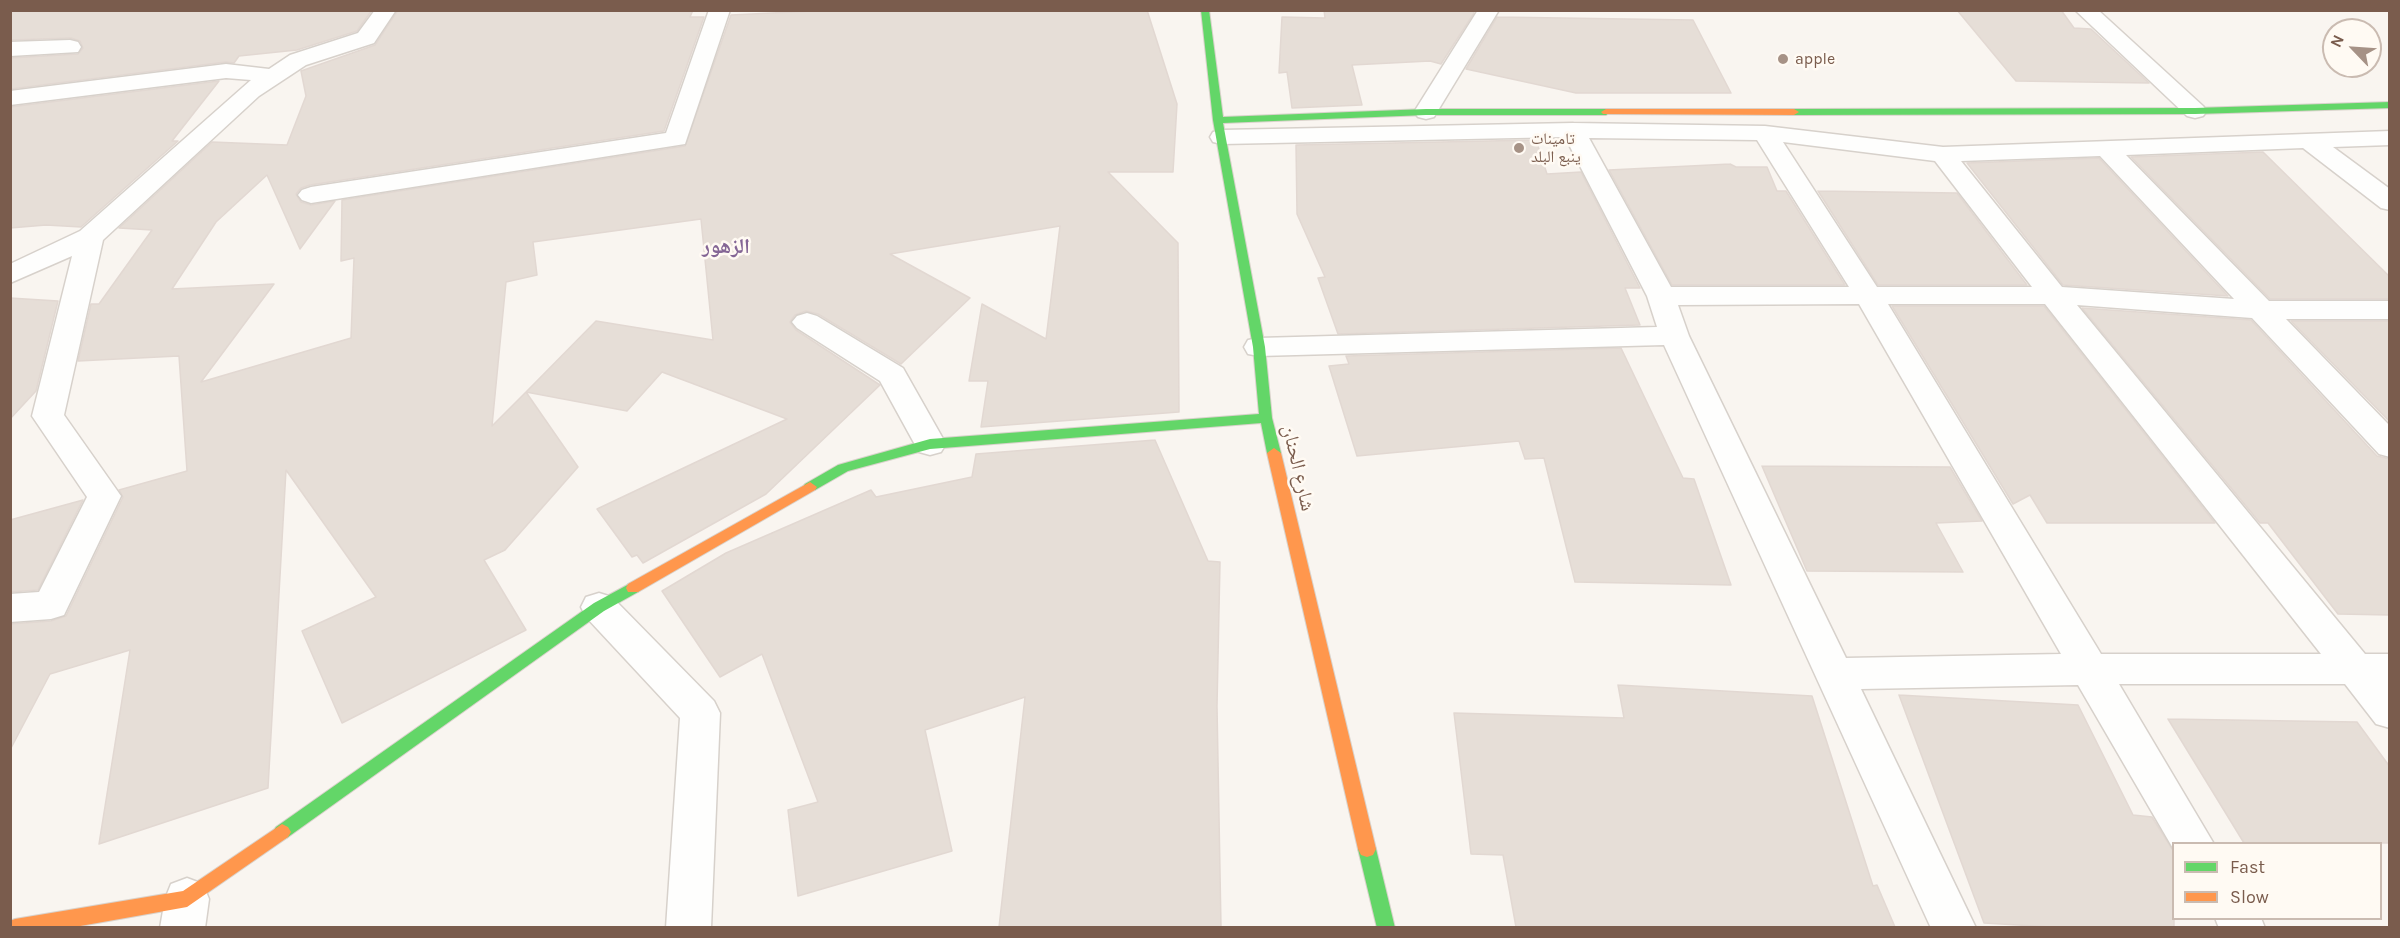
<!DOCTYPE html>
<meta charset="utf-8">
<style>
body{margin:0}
#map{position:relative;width:2400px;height:938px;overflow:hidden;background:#f9f5f0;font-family:Karla,sans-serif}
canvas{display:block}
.frame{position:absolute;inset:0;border:12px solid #7a5c4d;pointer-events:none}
.legend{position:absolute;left:2172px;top:842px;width:210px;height:78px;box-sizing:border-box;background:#fffaf3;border:2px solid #cabbb1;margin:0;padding:8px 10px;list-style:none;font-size:18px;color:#7a5c4d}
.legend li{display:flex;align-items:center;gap:12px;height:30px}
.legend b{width:30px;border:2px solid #cabbb1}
.north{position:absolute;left:2322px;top:18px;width:60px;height:60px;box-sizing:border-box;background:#fffaf3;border:2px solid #cabbb1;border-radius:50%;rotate:295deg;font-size:16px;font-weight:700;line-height:24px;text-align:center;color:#7a5c4d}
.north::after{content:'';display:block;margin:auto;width:21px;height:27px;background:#a69286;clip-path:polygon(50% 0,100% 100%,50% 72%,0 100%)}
</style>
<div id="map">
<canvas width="2400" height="938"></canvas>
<div class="frame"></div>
<ul class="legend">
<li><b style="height:8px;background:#63d668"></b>Fast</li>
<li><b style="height:8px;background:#ff974d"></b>Slow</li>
</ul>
<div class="north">N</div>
</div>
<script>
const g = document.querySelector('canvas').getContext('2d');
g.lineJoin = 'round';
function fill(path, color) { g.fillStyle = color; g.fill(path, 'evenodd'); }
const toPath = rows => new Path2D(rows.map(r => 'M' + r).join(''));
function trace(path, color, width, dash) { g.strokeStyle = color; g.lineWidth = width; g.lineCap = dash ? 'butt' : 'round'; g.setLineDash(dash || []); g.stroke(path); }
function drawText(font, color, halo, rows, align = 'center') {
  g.font = font + ' Karla,"Noto Naskh Arabic",sans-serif'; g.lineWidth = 5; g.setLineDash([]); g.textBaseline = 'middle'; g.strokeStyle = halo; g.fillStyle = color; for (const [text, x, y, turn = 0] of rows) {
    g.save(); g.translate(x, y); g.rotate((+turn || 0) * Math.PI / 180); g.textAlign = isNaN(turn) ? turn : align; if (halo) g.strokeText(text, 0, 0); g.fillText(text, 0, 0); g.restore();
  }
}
const building = toPath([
 [10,10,372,10,357,31,297,50,239,56,234,63,226,62,10,89,10,58,78,54,83,48,80,41,71,38,10,40,10,10],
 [398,10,693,10,690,17,704,17,664,131,310,185,301,188,296,194,301,202,311,205,335,201,300,249,267,175,216,222,172,289,274,284,201,382,351,338,354,258,341,261,342,200,685,146,731,15,833,10,1147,10,1177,104,1173,172,1108,172,1178,243,1179,412,981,427,988,381,969,381,982,304,1046,339,1060,226,890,254,970,298,901,364,818,314,806,311,795,315,790,322,796,330,880,385,766,494,643,563,637,555,632,557,597,509,787,419,662,372,627,411,526,392,596,321,713,340,701,219,533,242,537,275,506,282,492,426,526,392,578,467,505,550,484,560,526,630,342,723,302,631,376,597,286,470,268,788,99,844,130,650,50,674,10,750,10,624,51,621,66,616,123,497,119,490,187,471,179,356,78,361,91,304,99,304,152,230,119,228,212,142,287,145,306,96,301,71,375,45,398,10],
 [1324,10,1473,10,1474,13,1441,64,1430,61,1352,65,1362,105,1292,108,1287,72,1279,73,1282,17,1325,18,1324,10],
 [1957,10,2061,10,2074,28,2091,29,2149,83,2016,81,1957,10],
 [1497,17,1693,20,1731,93,1576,93,1466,69,1497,17],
 [219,81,172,141,178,141,81,227,46,225,10,228,10,107,219,81],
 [1536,140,1547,174,1581,172,1640,288,1625,288,1640,325,1338,334,1318,278,1325,277,1297,214,1296,145,1536,140],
 [2263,152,2390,277,2390,299,2270,299,2131,157,2263,152],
 [2099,158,2228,296,2063,285,1967,163,2099,158],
 [1730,164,1736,167,1767,167,1777,191,1786,191,1845,285,1672,285,1609,170,1730,164],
 [1818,191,1957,193,2027,285,1878,285,1818,191],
 [10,298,58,301,36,391,10,419,10,298],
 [1892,306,2044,306,2215,523,2047,523,2030,495,2013,504,1892,306],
 [2082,308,2251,320,2377,456,2390,459,2390,615,2338,614,2268,523,2260,523,2082,308],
 [2291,321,2390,321,2390,422,2291,321],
 [1621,348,1683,478,1694,479,1731,585,1575,582,1544,458,1525,459,1519,441,1357,456,1329,366,1349,364,1346,356,1621,348],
 [1155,440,1208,561,1220,562,1217,706,1221,927,999,927,1025,697,925,730,952,851,798,896,788,810,818,802,762,654,720,677,662,591,726,553,871,490,876,497,972,477,976,454,1155,440],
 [1762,466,1950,467,1982,521,1936,523,1963,572,1807,571,1762,466],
 [83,500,38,590,10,592,10,520,83,500],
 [1618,685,1812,696,1873,886,1877,885,1895,927,1516,927,1503,855,1471,854,1454,713,1624,718,1618,685],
 [1899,695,2078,705,2133,815,2152,817,2174,852,2174,927,2051,927,1984,923,1899,695],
 [2168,719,2357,722,2390,767,2390,843,2244,843,2168,719]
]);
fill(building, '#e6ded7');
trace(building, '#e2d8d2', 1.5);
const street = toPath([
 [375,10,396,10,374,43,306,65,259,96,103,240,64,415,121,496,64,615,51,619,10,622,10,594,39,592,87,497,32,416,72,256,10,283,10,264,80,231,251,80,226,78,10,105,10,91,226,64,269,69,290,55,358,33,375,10],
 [709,10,730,10,685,144,311,203,302,200,298,195,302,190,311,187,666,133,709,10],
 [1478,10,1499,10,1434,117,1426,119,1418,117,1414,112,1478,10],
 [2075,10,2098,10,2203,106,2207,111,2203,116,2195,118,2187,116,2075,10],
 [70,40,78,42,81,47,78,52,10,56,10,42,70,40],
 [1573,123,1765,126,1943,147,2390,131,2390,145,2333,147,2390,189,2390,210,2381,208,2303,148,2126,155,2269,301,2390,301,2390,319,2286,319,2390,426,2390,457,2379,454,2252,318,2077,305,2365,654,2390,654,2390,728,2376,724,2345,684,2119,684,2214,844,2174,844,2174,850,2078,685,1861,689,1976,928,1931,928,1664,345,1259,356,1248,354,1244,347,1248,340,1259,338,1657,327,1647,296,1565,137,1222,144,1213,142,1210,137,1213,132,1222,130,1573,123],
 [1589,138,1757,140,1849,287,1671,287,1589,138],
 [1783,142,1935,161,2032,287,1877,287,1783,142],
 [2100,156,2234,299,2062,287,1961,161,2100,156],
 [1859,304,2061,654,1846,658,1689,336,1678,305,1859,304],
 [1888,304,2045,304,2321,654,2101,654,1888,304],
 [807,313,817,316,903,368,946,444,941,452,930,455,919,452,880,381,797,328,792,322,797,316,807,313],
 [599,593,612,597,714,701,720,713,711,928,666,928,680,718,586,617,581,607,586,597,599,593],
 [187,878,203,884,209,899,205,928,160,928,165,899,171,884,187,878],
 [2215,918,2261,918,2265,928,2219,928,2215,918]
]);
const fast = toPath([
 [1201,10,1209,10,1223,117,1426,109,1606,109,1611,112,1606,115,1426,115,1223,123,1265,347,1272,418,1281,453,1279,456,1274,458,1267,453,1261,423,930,449,848,471,815,490,805,490,803,487,805,484,838,465,930,439,1259,414,1253,347,1213,120,1201,10],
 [2390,102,2390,108,2195,114,1794,115,1789,112,1794,109,2195,108,2390,102],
 [633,582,638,584,640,588,638,592,604,611,288,837,282,840,276,837,273,832,276,827,594,603,633,582],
 [1367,841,1373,843,1376,849,1395,928,1377,928,1358,849,1361,843,1367,841]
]);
const slow = toPath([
 [1606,109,1794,109,1799,112,1794,115,1603,114,1601,112,1606,109],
 [1274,448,1281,453,1376,849,1373,855,1367,857,1361,855,1358,849,1267,453,1274,448],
 [810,482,817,487,815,490,638,592,628,592,626,588,628,584,810,482],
 [282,824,288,827,291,832,288,837,187,907,69,928,10,928,10,921,15,919,183,891,282,824]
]);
trace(street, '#d7d1cb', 3);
trace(fast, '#d9d2cb', 2);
trace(slow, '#d9d2cb', 2);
fill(street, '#fefefd');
fill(fast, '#63d668');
fill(slow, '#ff974d');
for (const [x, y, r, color] of [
 [1783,59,6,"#a69286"],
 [1519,148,6,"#a69286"]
]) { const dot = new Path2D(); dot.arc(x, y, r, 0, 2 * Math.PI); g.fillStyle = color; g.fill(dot); trace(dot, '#fffaf3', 2); }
drawText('16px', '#7a5c4d', '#fffaf3', [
 ["apple",1795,59],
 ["تامينات",1531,139],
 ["ينبع البلد",1531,157]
], 'left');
drawText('20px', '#7a5c4d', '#fffaf3', [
 ["شارع الحنان",1298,468,77]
]);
drawText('bold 21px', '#846695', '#fffaf3', [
 ["الزهور",726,247]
]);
</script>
